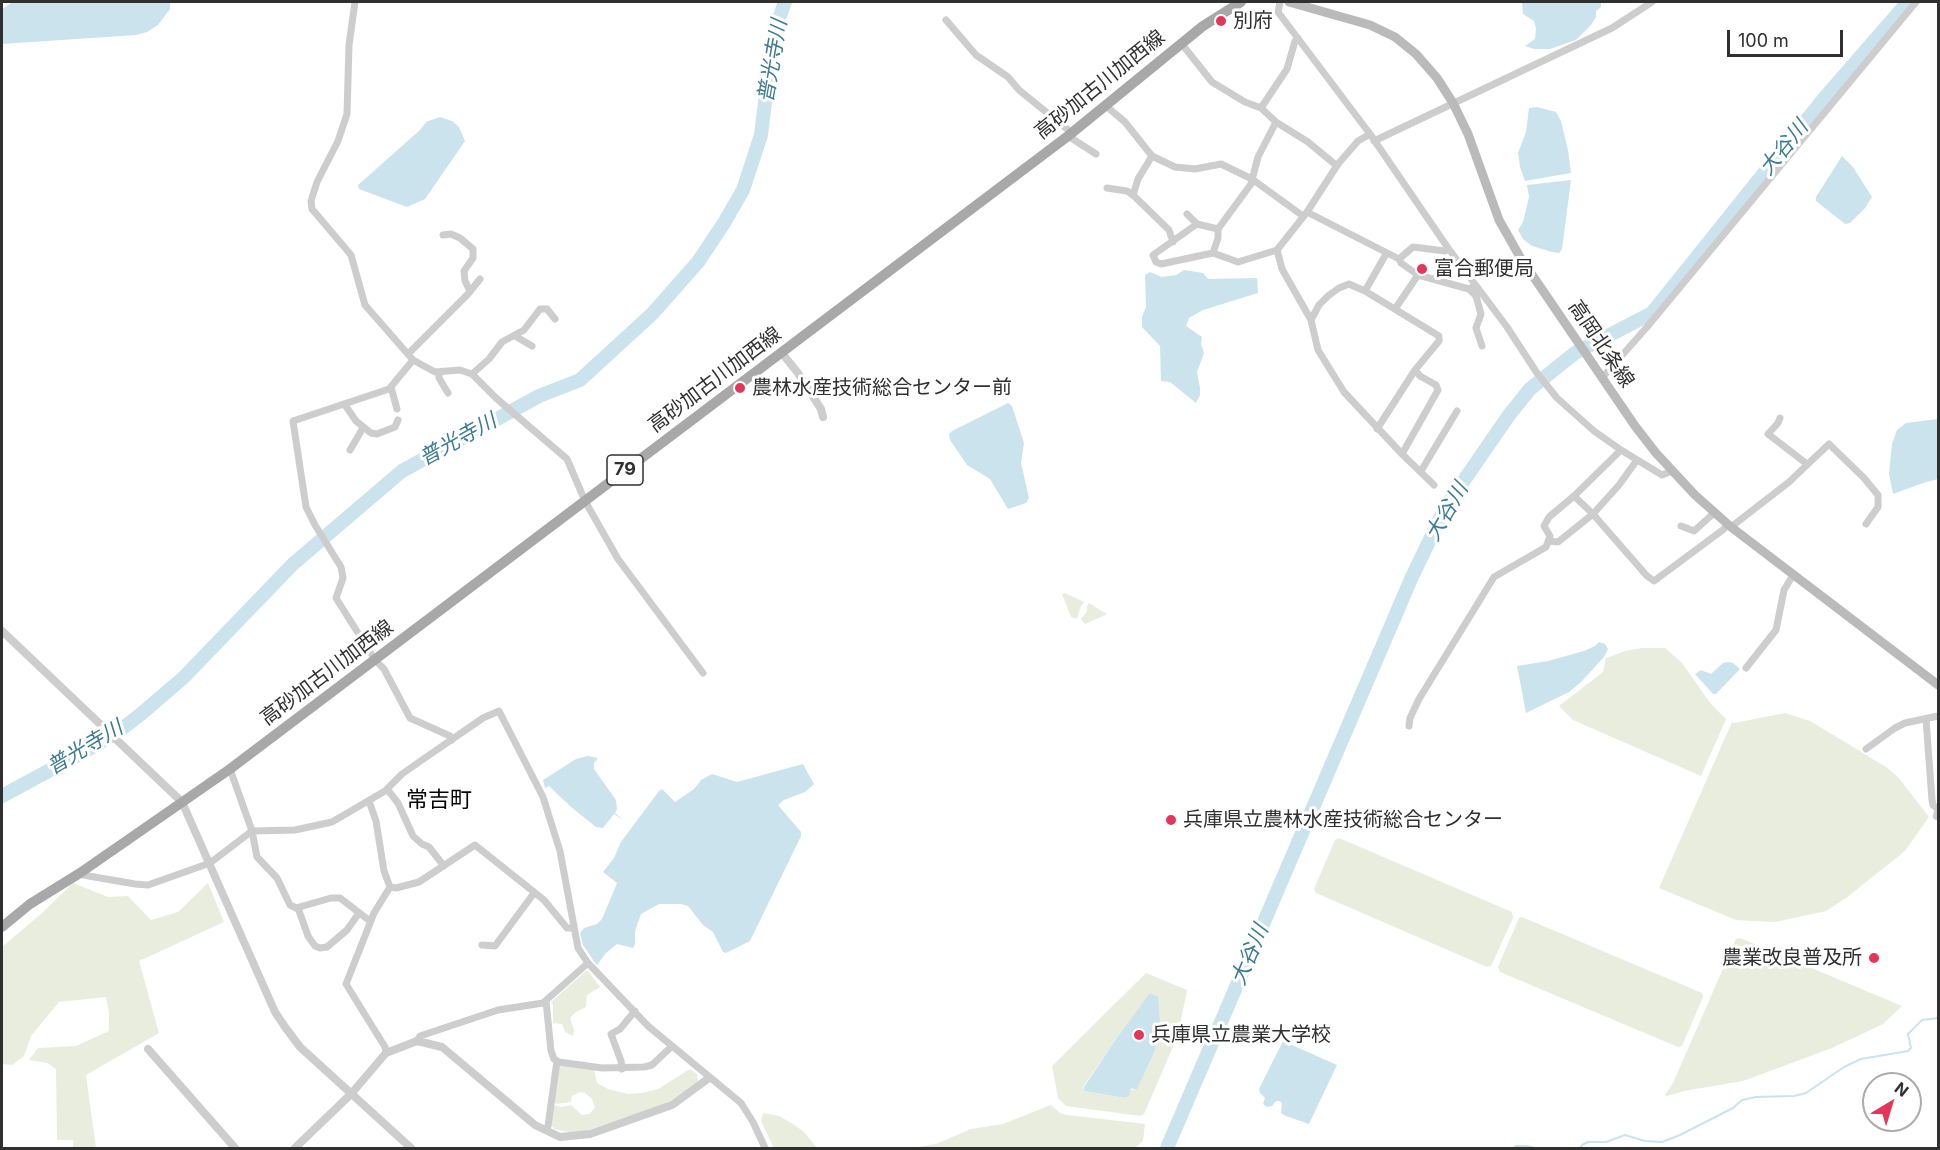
<!DOCTYPE html>
<meta charset="utf-8">
<style>
body{margin:0}
#map{position:relative;width:1940px;height:1150px;overflow:hidden;background:#fff;font-family:Inter,sans-serif}
canvas{display:block}
.frame{position:absolute;inset:0;border:3px solid #303030;pointer-events:none}
.north{position:absolute;left:1862px;top:1072px;width:60px;height:60px;box-sizing:border-box;background:#fff;border:2px solid #acacac;border-radius:50%;rotate:38deg;font-size:16px;font-weight:700;line-height:24px;text-align:center;color:#303030}
.north::after{content:'';display:block;margin:auto;width:21px;height:27px;background:#e33659;clip-path:polygon(50% 0,100% 100%,50% 72%,0 100%)}
.scale{position:absolute;left:1727px;top:30px;width:116px;height:27px;box-sizing:border-box;border:3px solid #303030;border-top:0;padding-left:8px;font-size:18px;line-height:21px;white-space:nowrap;color:#303030;-webkit-text-stroke:4px #fff;paint-order:stroke}
</style>
<div id="map">
<canvas width="1940" height="1150"></canvas>
<div class="frame"></div>
<div class="north">N</div>
<div class="scale">100 m</div>
</div>
<script>
const g = document.querySelector('canvas').getContext('2d');
g.lineJoin = 'round';
function fill(path, color) { g.fillStyle = color; g.fill(path, 'evenodd'); }
const toPath = rows => new Path2D(rows.map(r => 'M' + r).join(''));
function trace(path, color, width, dash) { g.strokeStyle = color; g.lineWidth = width; g.lineCap = dash ? 'butt' : 'round'; g.setLineDash(dash || []); g.stroke(path); }
function drawText(font, color, halo, rows, align = 'center') {
  g.font = font + ' Inter,"Noto Sans JP",sans-serif'; g.lineWidth = 6; g.setLineDash([]); g.textBaseline = 'middle'; g.strokeStyle = halo; g.fillStyle = color; for (const [text, x, y, turn = 0] of rows) {
    g.save(); g.translate(x, y); g.rotate((+turn || 0) * Math.PI / 180); g.textAlign = isNaN(turn) ? turn : align; if (halo) g.strokeText(text, 0, 0); g.fillText(text, 0, 0); g.restore();
  }
}
fill(toPath([
 [1065,593,1084,602,1080,608,1077,619,1071,617,1062,594],
 [1089,603,1107,614,1085,624,1081,619,1087,611,1087,606],
 [1642,648,1665,648,1682,663,1711,704,1726,719,1701,776,1573,720,1559,706,1603,672,1606,658,1625,651],
 [1785,713,1810,721,1886,767,1898,777,1929,817,1905,851,1846,898,1826,911,1775,922,1736,920,1659,888,1732,722,1734,723],
 [1339,838,1512,912,1513,918,1491,966,1487,967,1316,893,1314,889,1335,840],
 [73,883,108,897,128,896,151,920,178,912,208,883,224,922,139,961,159,1033,86,1075,96,1148,73,1148,73,1140,57,1140,56,1069,47,1063,29,1060,38,1048,76,1046,109,1031,109,1013,106,997,59,1002,31,1036,24,1056,12,1065,2,1064,2,947,42,913],
 [1522,917,1702,993,1703,997,1682,1046,1678,1047,1500,972,1498,967,1519,918],
 [1740,938,1902,1006,1883,1024,1832,1048,1743,1081,1684,1091,1667,1096,1665,1095,1673,1083,1736,939],
 [587,970,600,987,587,995,586,1007,576,1012,570,1018,574,1030,573,1036,565,1032,562,1024,553,1023,553,1005,551,1002],
 [1146,973,1187,990,1178,1035,1144,1114,1140,1116,1066,1106,1058,1098,1052,1066],
 [1151,993,1160,1036,1153,1039,1152,1043,1156,1048,1137,1090,1131,1089,1128,1096,1124,1098,1084,1091,1083,1087,1114,1042],
 [558,1064,594,1069,597,1083,608,1089,628,1094,642,1093,658,1089,690,1069,697,1074,698,1081,670,1101,653,1108,585,1131,570,1132,554,1129,550,1122,554,1105,561,1107,571,1105,582,1115,589,1114,595,1108,592,1099,585,1093,580,1092,572,1096,571,1102,556,1104,552,1100],
 [1051,1105,1060,1113,1067,1115,1145,1124,1143,1141,1135,1148,1065,1147,911,1148,936,1144,971,1129,1003,1124],
 [763,1113,779,1116,793,1124,804,1132,817,1148,774,1148,761,1121]
]), '#e8edde');
fill(toPath([
 [13,2,170,2,170,9,158,25,147,32,136,35,2,44,2,9],
 [1522,2,1601,2,1601,7,1596,11,1596,17,1591,25,1576,40,1550,49,1534,49,1525,46,1535,39,1536,29,1534,21,1523,14],
 [1537,107,1556,112,1561,121,1568,150,1571,173,1525,181,1520,167,1518,153,1526,132,1529,108],
 [440,117,452,121,459,127,465,141,425,199,407,207,359,189,358,185,420,130,426,122],
 [1842,156,1853,167,1872,197,1865,208,1850,223,1845,224,1816,201,1816,197],
 [1571,180,1562,249,1559,253,1552,252,1532,246,1523,239,1518,230,1523,222,1529,197,1527,185],
 [1184,270,1203,273,1208,279,1257,278,1258,293,1203,310,1189,318,1186,326,1202,337,1201,344,1204,353,1197,372,1200,388,1200,395,1196,403,1170,382,1161,381,1160,346,1142,327,1142,317,1146,307,1145,275,1150,272,1162,277,1176,275],
 [1008,403,1012,406,1024,443,1021,463,1029,498,1026,503,1008,509,990,479,967,465,950,440,949,434,952,431],
 [1938,419,1938,479,1923,483,1893,494,1889,474,1892,444,1897,430,1906,423],
 [1599,642,1605,644,1608,649,1604,657,1581,682,1569,692,1526,713,1517,666,1548,661,1584,651,1595,646],
 [1728,662,1733,663,1740,669,1716,694,1713,694,1695,674,1701,670,1711,674,1723,663],
 [588,756,598,758,594,763,594,769,616,800,617,809,615,813,623,820,614,814,603,828,596,827,571,807,549,786,545,788,543,780,576,759],
 [803,764,814,784,805,792,784,800,778,805,801,832,801,836,750,941,726,953,723,952,713,932,703,925,688,906,681,904,659,904,641,914,635,931,635,944,633,948,617,944,606,953,597,965,595,963,583,945,580,933,584,928,597,924,602,919,617,883,603,872,614,858,621,842,659,791,662,789,675,802,694,789,701,780,712,774,737,782],
 [1150,993,1158,997,1161,1036,1154,1038,1153,1043,1156,1048,1137,1090,1131,1088,1129,1096,1125,1098,1084,1091,1084,1087,1114,1042],
 [1283,1041,1337,1065,1309,1124,1286,1116,1281,1113,1282,1103,1280,1101,1276,1101,1272,1106,1267,1107,1263,1104,1265,1098,1260,1093,1259,1089]
]), '#cbe3ec');
trace(toPath([
 [1513,1148,1516,1146,1527,1146,1535,1148],
 [1580,1148,1582,1145,1588,1142,1606,1142,1625,1135,1645,1141,1662,1142,1680,1135,1733,1108,1742,1100,1756,1097,1794,1096,1806,1093,1844,1067,1861,1059,1908,1051,1911,1048,1908,1034,1922,1020,1938,1018]
]), '#cbe3ec', 2);
trace(toPath([
 [2,796,89,749,119,731,141,714,183,678,293,564,402,471,539,396,580,380,652,314,698,262,724,223,743,190,761,135,770,61,776,27,785,2],
 [1167,1148,1411,579,1445,508,1509,415,1530,389,1575,353,1652,313,1826,96,1908,2]
]), '#cbe3ec', 14);
trace(toPath([
 [355,2,349,45,347,114,338,141,317,182,311,201,312,209,351,255,365,305,406,352,413,360,435,372,460,370,472,374,496,398,567,459,585,501,618,559,703,673],
 [1280,2,1278,12,1370,134,1448,248,1507,327,1537,373,1557,398,1594,431,1621,450,1662,475,1672,471],
 [946,20,976,55,1008,77,1019,90,1072,133],
 [1181,43,1212,82,1245,102,1261,108,1276,122,1308,142,1337,166],
 [1106,106,1125,122,1152,156,1175,167,1195,169,1221,164,1252,179,1303,216],
 [1261,108,1287,69,1295,41,1298,38],
 [1068,136,1096,154],
 [1374,141,1612,28,1652,2],
 [1107,188,1127,191,1133,195,1169,230,1173,242],
 [1133,195,1138,179,1152,156],
 [1307,212,1399,259,1413,247,1445,251,1448,248],
 [1187,214,1197,224],
 [1218,229,1197,224,1153,255,1156,262,1161,264,1213,253,1238,262,1277,250,1307,212,1338,164,1358,141,1370,134],
 [443,235,451,234,460,238,473,249,473,258,464,271,465,281,470,291],
 [1277,250,1282,269,1311,320,1318,350,1344,392,1402,454,1434,485],
 [1213,253,1218,238,1218,229,1251,184,1258,157,1276,122],
 [1399,259,1401,263,1418,275,1469,289,1475,286],
 [1469,289,1476,296,1481,314,1476,328,1482,346],
 [1365,291,1386,254],
 [1395,309,1418,275],
 [1311,320,1319,305,1328,296,1339,288,1349,284,1365,291,1439,336,1439,341,1415,370,1377,429],
 [515,336,532,346],
 [408,354,468,294,480,279],
 [413,360,389,389,293,421,306,507,315,525,341,567,343,578,336,598,375,660,384,669,410,718,450,736,452,740],
 [439,372,439,378,448,393],
 [472,374,489,359,502,342,524,330,540,309,547,309,555,319],
 [1602,378,1647,327,1916,2],
 [391,387,397,409],
 [345,405,356,421,371,433,377,434,395,427,398,420],
 [1780,418,1778,423,1768,434,1807,464],
 [350,450,363,428],
 [1402,454,1438,390,1436,385,1420,376,1415,370],
 [1421,471,1457,411],
 [1574,496,1592,513,1647,576,1654,581,1724,529,1727,524],
 [1681,526,1694,531,1714,513],
 [1731,527,1789,482,1829,444,1864,478,1878,495,1878,507,1866,524],
 [1549,541,1558,542,1593,514,1619,485,1637,460],
 [1746,668,1776,630,1784,590,1793,575],
 [1926,719,1932,800,1933,805,1938,809],
 [1409,726,1410,718,1419,699,1494,577,1546,547,1550,536,1544,526,1549,517,1574,496,1621,450],
 [1866,749,1895,728,1905,723,1938,716],
 [230,769,252,831,257,857,277,878,290,905,296,908,331,898,340,898,370,921],
 [387,789,398,803,413,836,422,844,429,847,444,866],
 [369,801,376,821,384,871,390,887,396,888,419,882,475,845,544,900,567,928,574,928],
 [80,873,83,875,135,884,148,885,210,863,252,831,295,830,332,822,385,791,402,774,422,760,483,718,499,711,543,797,560,851,578,948,588,963,648,1026,741,1103,753,1122,765,1148],
 [298,908,308,936,315,946,320,948,327,947,347,930,359,913],
 [482,945,495,946,534,893],
 [546,1001,551,1051,554,1059,559,1062,602,1068,644,1067,652,1065,671,1047],
 [417,1041,420,1036,498,1010,543,1003,588,963],
 [386,1053,385,1047,346,984,374,913,390,887],
 [622,1069,621,1061,611,1034,620,1029,635,1011],
 [546,1130,548,1126,557,1061]
]), '#cdcdcd', 7);
trace(toPath([
 [781,352,798,373,821,409,823,417],
 [2,631,182,802,275,1012,285,1027,300,1047,411,1148],
 [1937,816,1938,812],
 [148,1049,235,1148],
 [295,1148,351,1094,386,1053,417,1041,442,1047,535,1125,560,1137,590,1134,672,1105,709,1078]
]), '#cdcdcd', 8);
trace(toPath([
 [1289,2,1370,25,1395,37,1416,54,1437,78,1453,103,1468,134,1499,220,1520,257,1635,426,1656,453,1695,495,1731,527,1938,685]
]), '#bababa', 9);
trace(toPath([
 [2,927,30,904,80,873,230,769,1068,136,1203,26,1241,2]
]), '#a8a8a8', 10);
for (const [x, y, r, color] of [
 [1221,21,6,"#e33659"],
 [1422,269,6,"#e33659"],
 [740,388,6,"#e33659"],
 [1171,820,6,"#e33659"],
 [1874,958,6,"#e33659"],
 [1139,1035,6,"#e33659"]
]) { const dot = new Path2D(); dot.arc(x, y, r, 0, 2 * Math.PI); g.fillStyle = color; g.fill(dot); trace(dot, '#fff', 2); }
for (const [x, y, w] of [
 [625,470,36]
]) { const box = new Path2D(); box.roundRect(x - w / 2, y - 15, w, 30, 4.5); g.fillStyle = '#fff'; g.fill(box); trace(box, '#303030', 1.5); }
drawText('bold 18px', '#303030', null, [
 ["79",625,470]
]);
drawText('20px', '#303030', '#fff', [
 ["別府",1233,21],
 ["富合郵便局",1434,269],
 ["農林水産技術総合センター前",752,388],
 ["兵庫県立農林水産技術総合センター",1183,820],
 ["農業改良普及所",1862,958,"right"],
 ["兵庫県立農業大学校",1151,1035]
], 'left');
drawText('20px', '#303030', '#fff', [
 ["高砂加古川加西線",1100,85,-39],
 ["高岡北条線",1601,344,56],
 ["高砂加古川加西線",715,380,-37],
 ["高砂加古川加西線",327,673,-37]
]);
drawText('italic 21px', '#3e7c91', '#fff', [
 ["普光寺川",773,61,-80],
 ["大谷川",1784,148,-51],
 ["普光寺川",458,440,-29],
 ["大谷川",1447,512,-60],
 ["普光寺川",85,748,-31],
 ["大谷川",1250,955,-67]
]);
drawText('22px', '#000', '#fff', [
 ["常吉町",439,800]
]);
</script>
